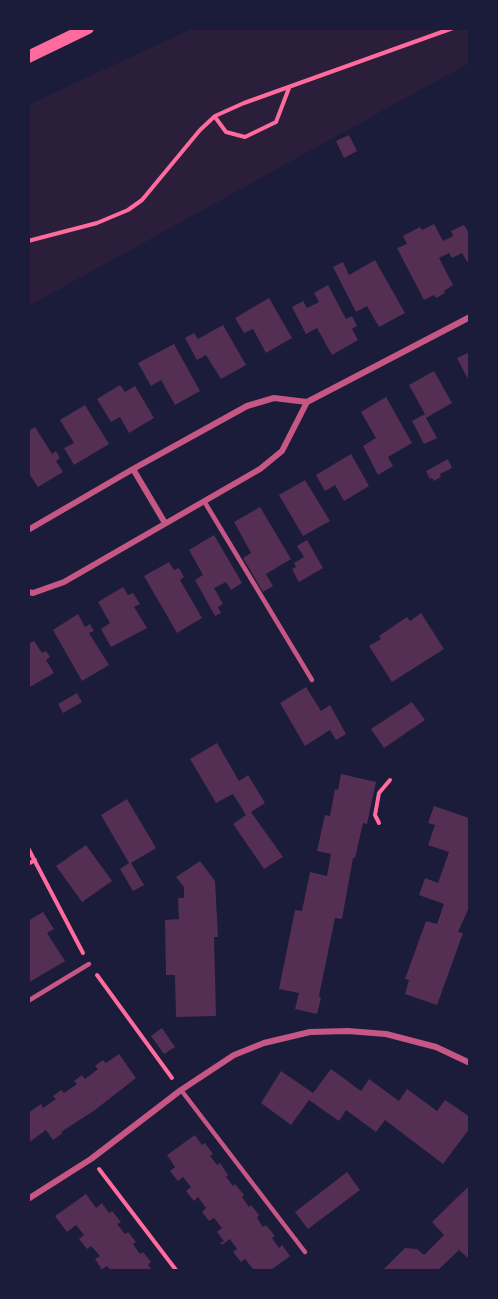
<!DOCTYPE html>
<style>
body{margin:0}
#map{position:relative;width:498px;height:1299px;overflow:hidden;background:#1b1b3a;font-family:"Titillium Web",sans-serif}
canvas{display:block}
.frame{position:absolute;inset:0;border:30px solid #1b1b3a;pointer-events:none}
</style>
<div id="map">
<canvas width="498" height="1299"></canvas>
<div class="frame"></div>
</div>
<script>
const g = document.querySelector('canvas').getContext('2d');
g.lineJoin = 'round';
function fill(path, color) { g.fillStyle = color; g.fill(path, 'evenodd'); }
const toPath = rows => new Path2D(rows.map(r => 'M' + r).join(''));
function trace(path, color, width, dash) { g.strokeStyle = color; g.lineWidth = width; g.lineCap = dash ? 'butt' : 'round'; g.setLineDash(dash || []); g.stroke(path); }
fill(toPath([
 [191,29,469,29,469,63,29,306,28,105]
]), '#2a1e3b');
fill(toPath([
 [349,135,357,151,344,158,336,141],
 [434,224,443,241,453,236,451,231,464,225,470,235,470,266,462,253,452,258,449,253,439,258,453,285,444,291,445,293,436,298,434,295,424,300,397,248,407,244,403,236,420,227,422,230],
 [375,260,405,313,379,327,367,306,356,312,333,267,343,262,349,275],
 [328,285,346,319,352,316,357,326,352,329,358,340,332,355,317,328,306,334,292,307,303,301,307,308,319,302,314,293],
 [269,298,292,338,266,353,253,329,244,333,235,318],
 [223,325,246,365,221,379,206,355,197,360,185,338,194,333,198,339],
 [174,344,200,391,175,405,161,380,151,386,138,363],
 [470,352,470,383,457,358],
 [434,371,452,403,426,418,437,438,424,444,412,421,425,414,409,385],
 [120,385,125,392,135,386,154,418,129,433,120,417,111,422,97,399],
 [386,397,412,443,388,457,393,466,378,475,363,446,376,438,361,412],
 [85,405,109,444,74,465,64,448,74,443,60,420],
 [35,427,52,454,56,451,60,458,56,461,63,472,38,487,28,472,28,431],
 [351,454,369,486,344,501,335,485,325,491,316,475],
 [448,459,452,468,440,474,441,477,434,481,432,478,430,479,426,471],
 [305,480,330,521,303,536,279,495],
 [260,507,291,559,266,574,273,586,263,592,243,558,251,553,234,522],
 [214,535,242,583,231,590,226,582,214,588,223,604,218,607,221,613,215,616,195,580,203,575,189,550],
 [307,540,323,568,299,582,292,569,296,567,294,563,304,557,297,546],
 [169,562,174,570,179,568,184,577,180,580,202,618,177,633,144,576],
 [123,587,128,595,133,593,140,604,134,607,147,628,111,647,101,629,110,623,98,602],
 [421,613,444,649,392,682,369,646,381,639,379,636,407,617,410,621],
 [78,614,85,627,90,624,94,631,89,633,109,665,82,681,53,630],
 [34,641,42,653,46,651,50,657,46,660,54,673,28,688,28,644],
 [306,687,321,711,330,705,346,734,336,740,330,730,305,746,280,703],
 [77,693,82,702,63,713,58,704],
 [412,702,425,720,384,748,371,729],
 [217,743,239,781,248,775,265,803,251,812,283,857,264,869,233,824,246,815,233,794,216,803,190,759],
 [341,774,376,782,367,824,363,823,355,858,353,858,342,919,335,918,319,996,321,998,317,1014,295,1009,299,993,279,989,295,910,302,911,310,872,327,876,331,854,317,851,325,815,330,816,335,789,338,790],
 [127,799,156,848,131,863,144,885,133,891,120,869,129,863,101,815],
 [434,806,469,818,470,820,470,905,458,932,463,933,437,1005,405,994,409,980,405,979,426,921,437,924,444,904,419,895,425,878,438,883,449,852,428,845,435,825,428,823],
 [86,845,112,881,82,902,56,866],
 [200,861,215,881,218,937,214,937,216,1016,176,1017,175,975,166,975,165,920,179,919,178,898,184,898,184,887,176,877],
 [43,912,54,929,47,933,65,961,28,983,28,921],
 [162,1028,175,1047,164,1054,151,1036],
 [119,1054,136,1078,95,1110,61,1132,63,1133,53,1140,46,1130,28,1143,28,1113,41,1104,43,1108,56,1099,53,1096,61,1090,64,1093,77,1084,74,1081,82,1075,85,1079,98,1069,95,1066,103,1060,106,1063],
 [331,1069,361,1091,369,1079,399,1101,407,1089,437,1111,445,1100,470,1117,470,1128,443,1164,385,1120,376,1132,346,1110,339,1121,309,1100,291,1125,261,1103,281,1071,313,1093],
 [195,1135,202,1145,205,1143,213,1154,210,1156,217,1165,220,1163,228,1175,226,1177,233,1186,235,1184,244,1195,242,1197,249,1207,251,1205,259,1215,257,1218,263,1227,266,1225,275,1236,272,1238,279,1248,282,1245,290,1256,271,1270,251,1270,253,1269,245,1259,241,1262,233,1252,237,1249,230,1239,222,1245,220,1243,224,1241,217,1232,222,1228,214,1218,209,1221,202,1212,206,1208,198,1197,194,1201,186,1191,191,1187,183,1177,178,1181,170,1171,175,1167,167,1155],
 [347,1172,360,1190,308,1229,295,1212],
 [470,1185,470,1260,459,1250,438,1270,383,1270,405,1248,417,1249,424,1255,444,1235,432,1222],
 [86,1194,96,1208,102,1203,109,1213,112,1211,121,1222,117,1224,125,1234,128,1232,136,1242,133,1244,140,1254,143,1252,151,1262,148,1265,152,1270,110,1270,107,1266,101,1270,98,1270,101,1268,95,1259,100,1256,91,1246,87,1249,79,1239,84,1235,76,1225,67,1232,55,1216]
]), '#542f53');
trace(toPath([
 [215,117,226,132,245,137,276,122,289,88],
 [28,241,97,223,128,210,142,200,200,130,215,116,244,103,453,28],
 [379,823,375,815,379,793,390,780],
 [28,848,83,953],
 [28,864,35,860],
 [97,975,172,1078],
 [99,1169,176,1270]
]), '#ff6b9d', 4);
trace(toPath([
 [204,501,312,680],
 [28,1001,89,964],
 [181,1090,305,1252]
]), '#c65784', 4.5);
trace(toPath([
 [133,469,165,523],
 [28,530,133,469,247,406,274,398,307,402],
 [28,592,33,593,64,582,260,469,282,451,307,402,470,317],
 [28,1199,91,1159,181,1090,234,1055,264,1043,310,1032,348,1031,386,1034,436,1047,470,1063]
]), '#c65784', 6);
trace(toPath([
 [28,57,88,28]
]), '#ff6b9d', 12);
</script>
